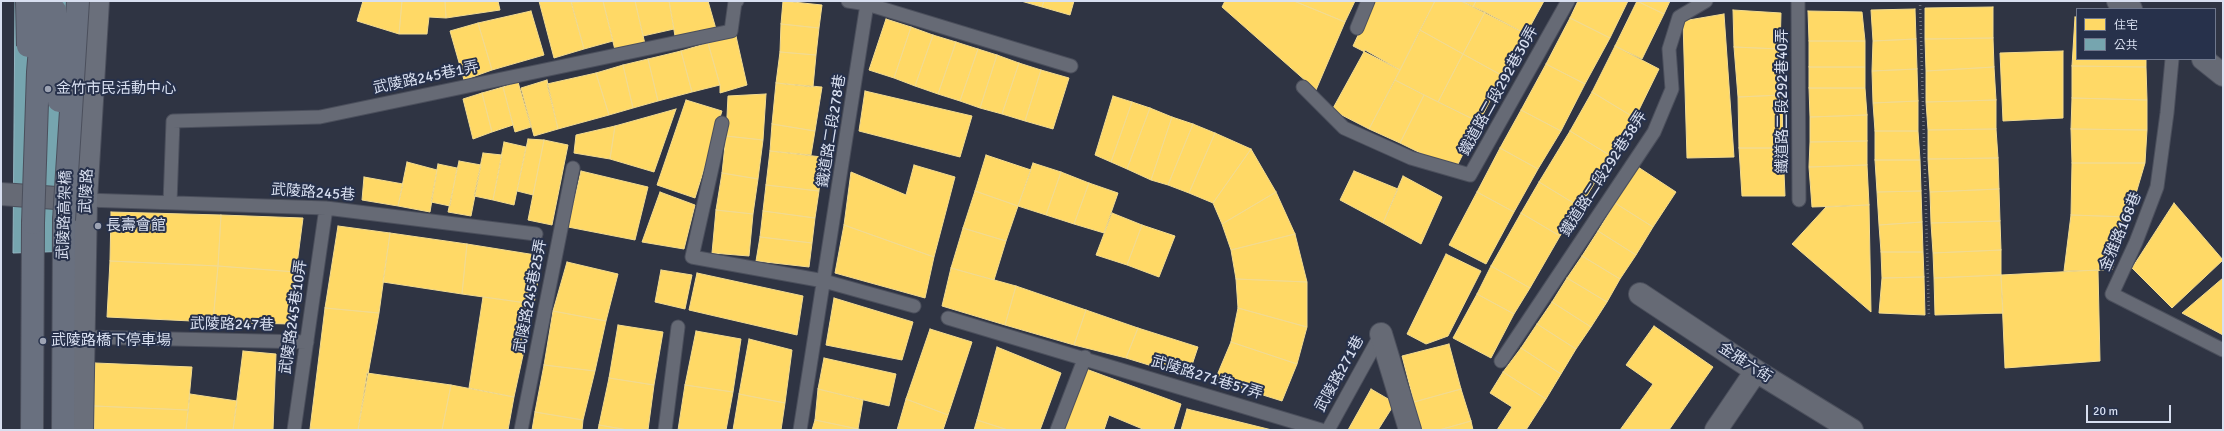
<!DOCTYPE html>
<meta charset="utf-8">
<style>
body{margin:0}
#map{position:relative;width:2224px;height:431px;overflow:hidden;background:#2f3443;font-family:Signika,"Noto Sans TC",sans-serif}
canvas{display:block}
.frame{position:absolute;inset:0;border:2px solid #d8dff0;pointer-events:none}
.legend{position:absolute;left:2076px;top:8px;width:140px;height:52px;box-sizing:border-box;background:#27314b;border:1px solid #6e778d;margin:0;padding:5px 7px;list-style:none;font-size:12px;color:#d8dff0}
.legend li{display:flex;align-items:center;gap:8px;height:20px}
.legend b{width:20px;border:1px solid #6e778d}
.scale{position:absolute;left:2086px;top:405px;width:85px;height:18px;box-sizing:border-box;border:2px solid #d8dff0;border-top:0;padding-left:5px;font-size:12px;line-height:14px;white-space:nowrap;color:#d8dff0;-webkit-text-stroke:3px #27314b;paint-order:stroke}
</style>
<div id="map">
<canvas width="2224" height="431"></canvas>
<div class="frame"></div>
<ul class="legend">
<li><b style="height:11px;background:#ffd966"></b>住宅</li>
<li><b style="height:11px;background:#76a5af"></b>公共</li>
</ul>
<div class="scale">20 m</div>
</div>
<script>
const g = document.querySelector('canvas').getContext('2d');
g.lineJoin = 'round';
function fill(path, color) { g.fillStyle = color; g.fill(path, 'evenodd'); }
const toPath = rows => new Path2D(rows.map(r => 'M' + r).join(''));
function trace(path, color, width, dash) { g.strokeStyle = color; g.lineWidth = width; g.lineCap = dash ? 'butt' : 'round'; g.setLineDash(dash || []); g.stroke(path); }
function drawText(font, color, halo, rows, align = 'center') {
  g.font = font + ' Signika,"Noto Sans TC",sans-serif'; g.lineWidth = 4; g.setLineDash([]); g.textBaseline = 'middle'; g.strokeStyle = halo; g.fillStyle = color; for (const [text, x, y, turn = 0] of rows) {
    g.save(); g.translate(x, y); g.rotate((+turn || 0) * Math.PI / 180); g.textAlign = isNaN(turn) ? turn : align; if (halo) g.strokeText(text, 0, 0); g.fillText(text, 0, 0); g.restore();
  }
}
const homes = toPath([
 [363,1,402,1,399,34,357,21,363,1],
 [402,1,445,1,446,18,429,17,427,34,399,34,402,1],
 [445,1,498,1,500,10,446,18,445,1],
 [539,1,571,1,584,49,554,58,539,1],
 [603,1,635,1,645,44,615,50,603,1],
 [603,1,613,41,584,49,571,2,603,1],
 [635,1,669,1,674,29,643,36,635,1],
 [669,1,708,1,716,29,675,36,669,1],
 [783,1,822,5,819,28,781,24,783,1],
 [1021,1,1044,1,1042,7,1021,1],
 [1044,1,1074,1,1070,15,1042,7,1044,1],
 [1225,1,1294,1,1345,22,1316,90,1222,7,1225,1],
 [1294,1,1355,1,1345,22,1294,1],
 [1374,1,1435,1,1400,70,1353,46,1374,1],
 [1435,1,1461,1,1485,12,1463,54,1420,30,1435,1],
 [1461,1,1476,1,1473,7,1461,1],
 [1476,1,1544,1,1526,34,1473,7,1476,1],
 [1578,1,1628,1,1610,38,1570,18,1578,1],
 [1637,1,1664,14,1642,59,1615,46,1637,1],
 [1637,1,1670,1,1664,14,1637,1],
 [1993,7,1993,38,1925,39,1925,8,1993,7],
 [1915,9,1916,39,1873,41,1871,10,1915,9],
 [1733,10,1781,13,1780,49,1734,47,1733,10],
 [531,11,544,55,492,70,478,23,531,11],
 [1808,11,1862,12,1865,41,1809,41,1808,11],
 [1485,12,1526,34,1503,76,1463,54,1485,12],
 [1724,14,1734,157,1687,158,1683,21,1724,14],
 [2075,17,2077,17,2077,59,2146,59,2146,67,2072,66,2075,17],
 [1570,18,1610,38,1585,84,1546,64,1570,18],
 [886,19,911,27,894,78,869,70,886,19],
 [478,23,492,70,464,80,450,31,478,23],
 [781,24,819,28,816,55,780,52,781,24],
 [911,27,933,35,915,86,894,78,911,27],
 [1420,30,1463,54,1438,102,1395,80,1420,30],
 [933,35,956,42,938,94,915,86,933,35],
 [736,36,747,85,720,93,720,85,708,43,736,36],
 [1993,38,1994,67,1926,71,1925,39,1993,38],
 [1916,39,1917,69,1872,71,1873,41,1916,39],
 [1809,41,1865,41,1865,67,1809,67,1809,41],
 [956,42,978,49,960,101,938,94,956,42],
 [708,43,720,85,692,92,681,51,708,43],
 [1615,46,1659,69,1635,118,1592,92,1615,46],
 [1734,47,1780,49,1782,95,1738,97,1734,47],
 [978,49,997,55,980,108,960,101,978,49],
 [1365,50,1400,70,1369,129,1332,110,1365,50],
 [681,51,692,92,658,101,648,59,681,51],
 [2063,51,2063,118,2003,121,2000,53,2063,51],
 [780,52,816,55,813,87,776,83,780,52],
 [1463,54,1503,76,1479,122,1438,102,1463,54],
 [997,55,1019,63,1002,114,980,108,997,55],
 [648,59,658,101,633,108,623,65,648,59],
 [1019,63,1041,70,1025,121,1002,114,1019,63],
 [1546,64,1585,84,1561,131,1521,110,1546,64],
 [623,65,633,108,609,115,596,73,623,65],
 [2072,66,2146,67,2147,100,2072,98,2072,66],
 [1809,67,1865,67,1865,88,1809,88,1809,67],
 [1994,67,1996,100,1926,102,1926,71,1994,67],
 [1917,69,1918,101,1873,103,1872,71,1917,69],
 [1041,70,1069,78,1053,129,1025,121,1041,70],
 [596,73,609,115,558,129,547,84,596,73],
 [547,80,558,129,534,136,521,88,547,80],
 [1395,80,1424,95,1400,143,1369,129,1395,80],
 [518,82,531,127,515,132,503,87,518,82],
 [776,83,822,87,815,131,772,124,776,83],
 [503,87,513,125,492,132,482,93,503,87],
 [1809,88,1865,88,1867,115,1810,117,1809,88],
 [865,91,972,116,960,157,859,131,865,91],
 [1592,92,1635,118,1611,156,1570,131,1592,92],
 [482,93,492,132,473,139,463,99,482,93],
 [766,94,763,140,726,136,728,96,766,94],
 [1424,95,1479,122,1455,170,1400,143,1424,95],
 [1782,95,1783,148,1739,148,1738,97,1782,95],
 [1113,96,1132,102,1111,162,1095,155,1113,96],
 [2072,98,2147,100,2147,130,2071,129,2072,98],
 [686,100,722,111,695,198,657,185,686,100],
 [1996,100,1996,129,1928,130,1926,102,1996,100],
 [1918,101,1918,131,1875,131,1873,103,1918,101],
 [1132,102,1150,108,1127,169,1111,162,1132,102],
 [1150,108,1172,117,1151,180,1127,169,1150,108],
 [676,109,654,172,610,159,615,126,676,109],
 [1521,110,1561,131,1538,169,1500,148,1521,110],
 [1867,115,1867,141,1810,142,1810,117,1867,115],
 [1172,117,1193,124,1168,185,1151,180,1172,117],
 [772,124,815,131,811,155,770,151,772,124],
 [1193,124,1215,133,1189,193,1168,185,1193,124],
 [615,126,610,159,574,153,576,135,615,126],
 [1996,129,1998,158,1928,159,1928,130,1996,129],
 [2071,129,2147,130,2145,163,2072,163,2071,129],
 [1570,131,1611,156,1580,207,1539,182,1570,131],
 [1875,131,1918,131,1920,160,1875,160,1875,131],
 [1215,133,1251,149,1213,203,1189,193,1215,133],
 [726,136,763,140,758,179,722,173,726,136],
 [528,139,544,140,533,195,517,191,528,139],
 [544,140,568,145,552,225,528,220,544,140],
 [1867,141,1867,165,1809,167,1810,142,1867,141],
 [504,142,526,147,514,205,493,200,504,142],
 [1500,148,1538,169,1514,212,1477,192,1500,148],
 [1739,148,1783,148,1785,196,1742,196,1739,148],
 [1251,149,1276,192,1222,224,1213,203,1251,149],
 [770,151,822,157,819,191,766,185,770,151],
 [483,153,502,155,493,200,474,196,483,153],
 [986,155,1031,170,1018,206,975,191,986,155],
 [1998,158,1999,189,1930,192,1928,159,1998,158],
 [1875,160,1920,160,1921,191,1877,192,1875,160],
 [459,161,481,165,471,216,448,212,459,161],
 [407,162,437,170,430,212,398,206,407,162],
 [1033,163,1061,172,1046,215,1018,206,1033,163],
 [2072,163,2145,163,2129,217,2071,215,2072,163],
 [438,164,457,168,450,206,431,202,438,164],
 [914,165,955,177,934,257,844,225,851,172,906,195,914,165],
 [1867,165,1869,205,1812,207,1809,167,1867,165],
 [1638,167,1676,192,1653,227,1615,203,1638,167],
 [581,171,648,187,635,240,568,227,581,171],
 [1354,171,1398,189,1383,223,1340,200,1354,171],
 [1061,172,1089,183,1074,224,1046,215,1061,172],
 [722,173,758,179,753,214,716,210,722,173],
 [1403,176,1442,197,1421,244,1383,223,1403,176],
 [364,177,403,184,398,206,362,200,364,177],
 [1539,182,1580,207,1560,236,1521,213,1539,182],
 [1089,183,1118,193,1104,233,1074,224,1089,183],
 [766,185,819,191,815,218,763,211,766,185],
 [1999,189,2000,221,1931,223,1930,192,1999,189],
 [975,191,1018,206,1006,241,963,228,975,191],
 [1921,191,1922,222,1879,225,1877,192,1921,191],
 [660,192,695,205,684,249,642,242,660,192],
 [1276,192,1295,234,1231,250,1222,224,1276,192],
 [1477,192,1514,212,1486,264,1449,245,1477,192],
 [1615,203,1653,227,1636,255,1598,231,1615,203],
 [2174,203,2223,260,2172,308,2132,268,2174,203],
 [1869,205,1871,312,1792,244,1826,207,1869,205],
 [716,210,753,214,749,256,712,253,716,210],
 [763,211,815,218,812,243,760,237,763,211],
 [111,212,221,215,218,266,110,261,111,212],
 [1112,213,1142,225,1127,265,1096,255,1112,213],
 [1521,213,1560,236,1530,288,1491,266,1521,213],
 [221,215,303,218,296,272,218,266,221,215],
 [2071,215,2129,217,2112,270,2064,271,2071,215],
 [2000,221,2001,250,1933,253,1931,223,2000,221],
 [1922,222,1923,252,1881,252,1879,225,1922,222],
 [844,225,934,257,925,298,835,273,844,225],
 [1142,225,1175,236,1159,277,1127,265,1142,225],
 [338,226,390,233,379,313,325,308,338,226],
 [963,228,1006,241,994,280,951,268,963,228],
 [1598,231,1636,255,1620,279,1582,256,1598,231],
 [390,233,467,244,462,294,383,282,390,233],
 [1295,234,1307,282,1236,279,1231,250,1295,234],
 [760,237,812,243,809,267,756,261,760,237],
 [467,244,542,256,534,304,462,294,467,244],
 [2001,250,2001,275,1934,278,1933,253,2001,250],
 [1881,252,1923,252,1924,277,1882,278,1881,252],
 [1446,254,1481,271,1448,336,1426,344,1407,334,1446,254],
 [1582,256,1620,279,1607,302,1567,278,1582,256],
 [110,261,218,266,213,322,107,317,110,261],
 [567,262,618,274,606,321,553,311,567,262],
 [218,266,296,272,289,324,213,322,218,266],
 [1491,266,1530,288,1514,314,1477,294,1491,266],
 [951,268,1016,286,1005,325,942,306,951,268],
 [661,270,692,275,685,309,655,302,661,270],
 [2098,270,2100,361,2005,368,2001,275,2098,270],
 [697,273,803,296,797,335,689,310,697,273],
 [2001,275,2003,313,1935,315,1934,278,2001,275],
 [1924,277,1925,315,1879,313,1882,278,1924,277],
 [1567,278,1607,302,1591,327,1552,302,1567,278],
 [2223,278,2223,335,2182,313,2223,278],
 [1236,279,1307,282,1307,327,1238,308,1236,279],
 [1016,286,1086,310,1074,345,1005,325,1016,286],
 [1477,294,1514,314,1491,358,1453,338,1477,294],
 [483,297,534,304,514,397,469,388,483,297],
 [834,298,913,322,902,360,826,345,834,298],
 [1552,302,1591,327,1576,349,1537,324,1552,302],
 [325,308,379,313,358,430,310,429,325,308],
 [1238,308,1307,327,1297,364,1231,342,1238,308],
 [1086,310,1138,328,1126,358,1074,345,1086,310],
 [553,311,606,321,595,371,544,365,553,311],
 [1537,324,1576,349,1561,374,1521,348,1537,324],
 [618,325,663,332,654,385,609,378,618,325],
 [1654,326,1713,367,1669,430,1620,430,1653,384,1626,365,1654,326],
 [1138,328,1198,347,1188,377,1126,358,1138,328],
 [930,329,972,342,948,415,906,399,930,329],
 [696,331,741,339,733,392,685,385,696,331],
 [749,339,792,350,785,403,739,394,749,339],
 [1231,342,1297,364,1282,401,1215,380,1231,342],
 [1449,344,1461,389,1414,402,1402,356,1449,344],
 [997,347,1061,373,1040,430,1008,430,977,420,997,347],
 [1521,348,1561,374,1546,399,1503,372,1521,348],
 [243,351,276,354,273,430,233,430,243,351],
 [824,358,896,374,889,406,818,389,824,358],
 [95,363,192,367,188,410,94,406,95,363],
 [544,365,595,371,583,420,535,412,544,365],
 [1086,369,1181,404,1173,430,1145,430,1109,415,1104,430,1063,430,1086,369],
 [1503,372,1546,399,1526,430,1497,430,1512,407,1490,393,1503,372],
 [367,373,451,385,442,430,358,430,367,373],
 [609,378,654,385,648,430,628,430,599,425,609,378],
 [451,385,514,397,508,430,442,430,451,385],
 [685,385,733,392,726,430,678,430,685,385],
 [818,389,863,400,858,429,815,420,818,389],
 [1371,389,1395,403,1378,430,1348,430,1371,389],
 [1461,389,1471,421,1439,430,1421,430,1414,402,1461,389],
 [190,394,237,401,233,430,186,430,190,394],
 [739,394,785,403,781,430,733,430,739,394],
 [906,399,948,415,943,430,897,430,906,399],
 [94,406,188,410,186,430,94,430,94,406],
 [1187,409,1272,430,1181,430,1187,409],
 [535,412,583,420,582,430,532,430,535,412],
 [815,420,858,429,863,430,812,430,815,420],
 [977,420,1008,430,974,430,977,420],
 [1471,421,1473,430,1439,430,1471,421],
 [599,425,628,430,598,430,599,425]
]);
fill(homes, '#ffd966');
trace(homes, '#f3db8f', 1);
const public = toPath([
 [15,1,87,1,73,251,13,253,15,1]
]);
fill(public, '#76a5af');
trace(public, '#93b6c2', 1);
const lane = toPath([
 [1798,1,1799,200],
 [867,4,1071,66],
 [1357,28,1368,1],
 [2172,59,2167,113,2157,187,2136,242,2112,294,2223,350],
 [1303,87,1344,128,1411,158,1470,175,1568,1],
 [722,123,692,257,824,281,914,306],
 [86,200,326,208,536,234],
 [170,203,173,121,320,117,731,31,735,2,737,1],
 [948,318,1321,430],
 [84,337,307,342],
 [1501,361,1654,132,1672,89,1669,49,1679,17,1706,1],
 [294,430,326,208],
 [521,430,573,168],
 [665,430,678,327],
 [800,430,867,4,848,1],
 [1057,430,1085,357],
 [1328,430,1381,334]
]);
const street = toPath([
 [2118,1,2131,9],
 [2203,59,2223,75],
 [1,194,84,200],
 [1640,294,1756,371,1852,430],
 [1381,334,1410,430],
 [1716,430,1756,371]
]);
const secondary = toPath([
 [82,430,86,200,98,1]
]);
const highway = toPath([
 [32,430,33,223],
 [63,430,64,220]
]);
trace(lane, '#4b4f5c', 15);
trace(street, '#4b4f5c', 24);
trace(secondary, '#4b4f5c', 24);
trace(highway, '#4b4f5c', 24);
trace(toPath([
 [1920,1,1929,317]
]), '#6e727c', 2.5, [1, 3]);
trace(lane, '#666a75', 13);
trace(street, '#666a75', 22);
trace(secondary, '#6a6f7b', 22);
trace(highway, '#69707f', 22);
const highwayBridge = toPath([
 [27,1,28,46],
 [55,10,59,101],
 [64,220,78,1],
 [33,223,38,72,44,1]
]);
trace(highwayBridge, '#4b4f5c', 24, []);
trace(highwayBridge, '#69707f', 22);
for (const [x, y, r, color] of [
 [48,89,4,"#9da3b3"],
 [98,226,4,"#9da3b3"],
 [43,341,4,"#9da3b3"]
]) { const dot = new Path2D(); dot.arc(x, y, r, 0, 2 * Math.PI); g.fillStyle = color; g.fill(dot); trace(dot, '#27314b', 1.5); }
drawText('15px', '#d8dff0', '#27314b', [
 ["武陵路245巷1弄",426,78,-12],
 ["鐵道路二段292巷30弄",1499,91,-61],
 ["鐵道路二段292巷40弄",1783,101,-90],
 ["鐵道路二段278巷",832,131,-81],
 ["鐵道路二段292巷38弄",1604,174,-57],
 ["武陵路",87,191,-87],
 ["武陵路245巷",313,193,4],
 ["武陵路高架橋",65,215,-88],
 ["金雅路168巷",2121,232,-67],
 ["武陵路245巷25弄",531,296,-79],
 ["武陵路245巷10弄",294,317,-82],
 ["武陵路247巷",232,325,1],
 ["金雅六街",1745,363,33],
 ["武陵路271巷",1340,374,-61],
 ["武陵路271巷57弄",1207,378,17]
]);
drawText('15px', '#d8dff0', '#27314b', [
 ["金竹市民活動中心",56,89],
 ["長壽會館",106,226],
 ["武陵路橋下停車場",51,341]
], 'left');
</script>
